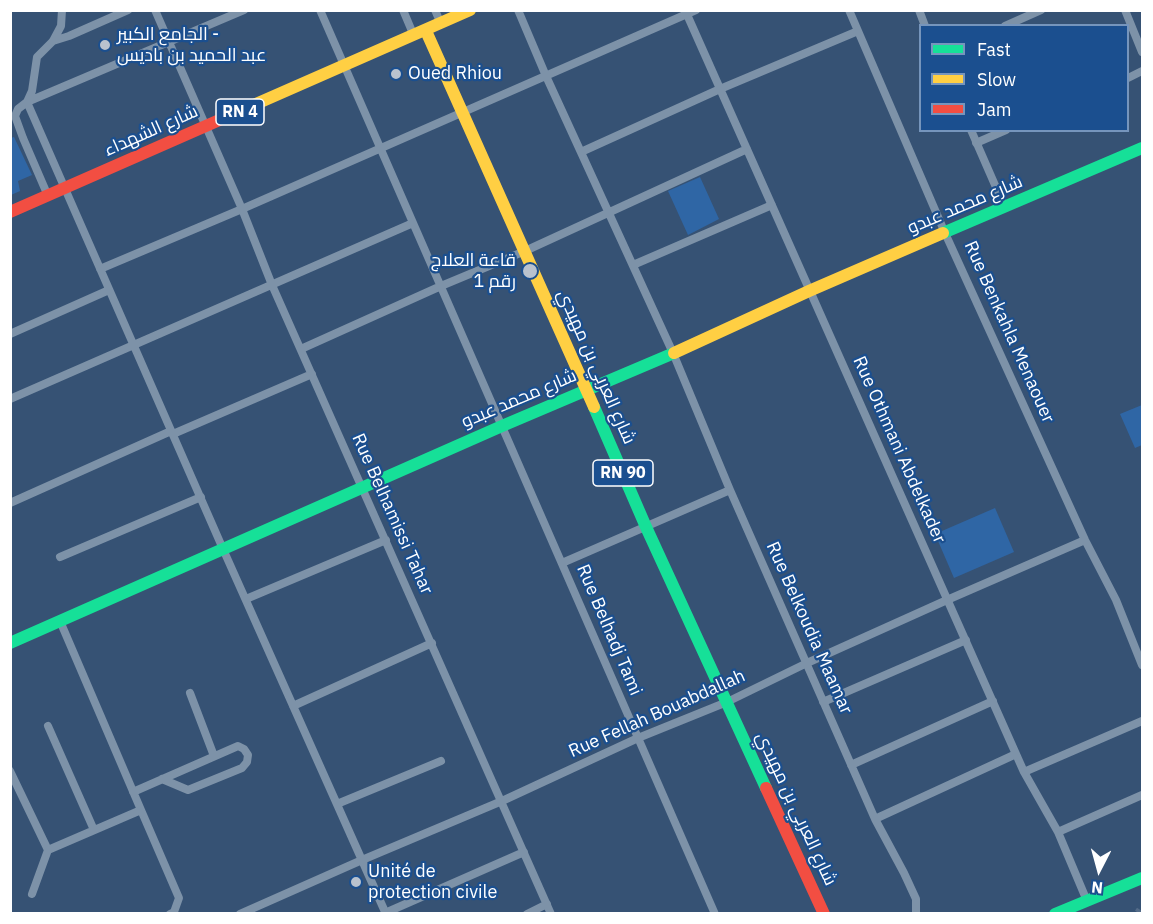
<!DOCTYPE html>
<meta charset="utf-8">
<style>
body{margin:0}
#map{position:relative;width:1153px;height:924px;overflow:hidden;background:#365274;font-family:"IBM Plex Sans",sans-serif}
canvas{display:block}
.frame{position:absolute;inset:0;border:12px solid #fff;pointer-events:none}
.legend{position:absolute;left:919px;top:24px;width:210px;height:108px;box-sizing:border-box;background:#1b4f8f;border:2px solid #7695bc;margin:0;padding:8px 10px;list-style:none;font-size:18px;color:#fff}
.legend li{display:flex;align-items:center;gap:12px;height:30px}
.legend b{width:30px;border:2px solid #7695bc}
.north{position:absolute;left:1069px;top:840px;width:60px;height:60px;-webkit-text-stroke:4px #1b4f8f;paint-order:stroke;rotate:186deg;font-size:16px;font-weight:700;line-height:24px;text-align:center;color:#fff}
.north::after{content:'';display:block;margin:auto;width:21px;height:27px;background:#fff;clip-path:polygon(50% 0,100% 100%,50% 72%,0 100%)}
</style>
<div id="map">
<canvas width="1153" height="924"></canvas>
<div class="frame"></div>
<ul class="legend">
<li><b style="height:8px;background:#16e098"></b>Fast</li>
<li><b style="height:8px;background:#ffcf43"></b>Slow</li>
<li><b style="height:8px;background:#f24e42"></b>Jam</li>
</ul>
<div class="north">N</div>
</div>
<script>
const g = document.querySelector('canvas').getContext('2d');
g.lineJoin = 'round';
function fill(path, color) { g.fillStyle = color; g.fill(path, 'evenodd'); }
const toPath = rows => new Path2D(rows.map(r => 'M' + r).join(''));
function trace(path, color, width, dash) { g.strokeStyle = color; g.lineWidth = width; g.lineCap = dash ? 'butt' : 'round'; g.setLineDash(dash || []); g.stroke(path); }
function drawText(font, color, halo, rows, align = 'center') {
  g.font = font + ' "IBM Plex Sans",Cairo,sans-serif'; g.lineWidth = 4.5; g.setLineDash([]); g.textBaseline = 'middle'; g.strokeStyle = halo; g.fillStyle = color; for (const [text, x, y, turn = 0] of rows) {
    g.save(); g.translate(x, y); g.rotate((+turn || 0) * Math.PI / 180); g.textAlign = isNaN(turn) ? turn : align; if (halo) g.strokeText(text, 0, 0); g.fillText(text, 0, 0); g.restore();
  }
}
fill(toPath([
 [14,137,32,175,18,181,20,191,11,195,11,138],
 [700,177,719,219,688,235,668,191],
 [1142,405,1142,445,1135,448,1120,414],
 [995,508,1014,552,954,578,935,534]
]), '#2f66a5');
trace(toPath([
 [1140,914,1142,911]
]), '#546c89', 12, [12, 6]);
trace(toPath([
 [155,10,242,209,272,285,551,914],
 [320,10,715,914],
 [403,10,414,36],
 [435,10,441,24],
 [518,10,546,76,673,353,730,490,875,819,904,873,916,899,916,914],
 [685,10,1024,772,1058,832,1087,901],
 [849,10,945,233,1085,540,1116,600,1142,665],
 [919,10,925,26],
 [1125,10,1142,52],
 [1005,26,1041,10],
 [53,41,69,36,128,10],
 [1128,78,1142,71],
 [27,102,223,549,386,914],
 [27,102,244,10],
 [971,130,1005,208],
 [976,143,1006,130],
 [581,152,720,89,858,31],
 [48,196,23,138,15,116,18,109,27,102,32,91,37,57,53,41,61,26,62,10],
 [633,265,772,205],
 [100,269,242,209,696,10],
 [10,334,109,290],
 [301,349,441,286,525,251,747,149],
 [10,399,413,223],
 [173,434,312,374],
 [10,503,171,431],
 [60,557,201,497],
 [562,563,730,490],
 [246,599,386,540],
 [190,693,214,756],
 [823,702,966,640],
 [293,706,432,643],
 [48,726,94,830],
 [851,765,993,701],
 [10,771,48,850],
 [1024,772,1142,721],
 [133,792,238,746,244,749,248,755,247,762,242,768,188,790,162,779],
 [337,804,441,761],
 [141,810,179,898,174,912,170,914],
 [875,819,1016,754],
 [1058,832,1142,795],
 [32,894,48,850,141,810,60,621],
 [385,913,524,852],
 [240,914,362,860,502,801,638,738,727,702,807,663,947,600,1085,540],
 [527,914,547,904]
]), '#7d92a8', 8);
trace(toPath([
 [943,233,1142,148],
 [594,407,646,527,766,788],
 [10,643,502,426,674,353],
 [1055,914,1142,878]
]), '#16e098', 12);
trace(toPath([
 [426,31,594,407],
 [224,118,470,10],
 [674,353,809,291,943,233]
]), '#ffcf43', 12);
trace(toPath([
 [10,212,224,118],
 [766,788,824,914]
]), '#f24e42', 12);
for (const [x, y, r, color] of [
 [105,45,6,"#b9c2ce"],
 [396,74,6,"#b9c2ce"],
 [530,271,8,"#b9c2ce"],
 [356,882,6,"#b9c2ce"]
]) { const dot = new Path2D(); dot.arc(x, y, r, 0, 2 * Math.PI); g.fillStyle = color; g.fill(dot); trace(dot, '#1b4f8f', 2); }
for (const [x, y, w] of [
 [240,112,48],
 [623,473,60]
]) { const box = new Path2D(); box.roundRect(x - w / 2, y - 13, w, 26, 4.5); g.fillStyle = '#1b4f8f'; g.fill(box); trace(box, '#fff', 1.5); }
drawText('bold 16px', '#fff', null, [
 ["RN 4",240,112],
 ["RN 90",623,473]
]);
drawText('18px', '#fff', '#1b4f8f', [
 ["الجامع الكبير -",117,35],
 ["عبد الحميد بن باديس",117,56],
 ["Oued Rhiou",408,74],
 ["قاعة العلاج",516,261,"right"],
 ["رقم 1",516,282,"right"],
 ["Unité de",368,872],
 ["protection civile",368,893]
], 'left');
drawText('18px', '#fff', '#1b4f8f', [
 ["شارع الشهداء",151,131,-24],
 ["شارع محمد عبدو",965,205,-23],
 ["Rue Benkahla Menaouer",1009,332,66],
 ["شارع العربي بن مهيدي",596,367,66],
 ["شارع محمد عبدو",519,399,-23],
 ["Rue Othmani Abdelkader",899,450,66],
 ["Rue Belhamissi Tahar",392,514,66],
 ["Rue Belkoudia Maamar",809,628,66],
 ["Rue Belhadj Tami",609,630,67],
 ["Rue Fellah Bouabdallah",657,714,-24],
 ["شارع العربي بن مهيدي",796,809,65]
]);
</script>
